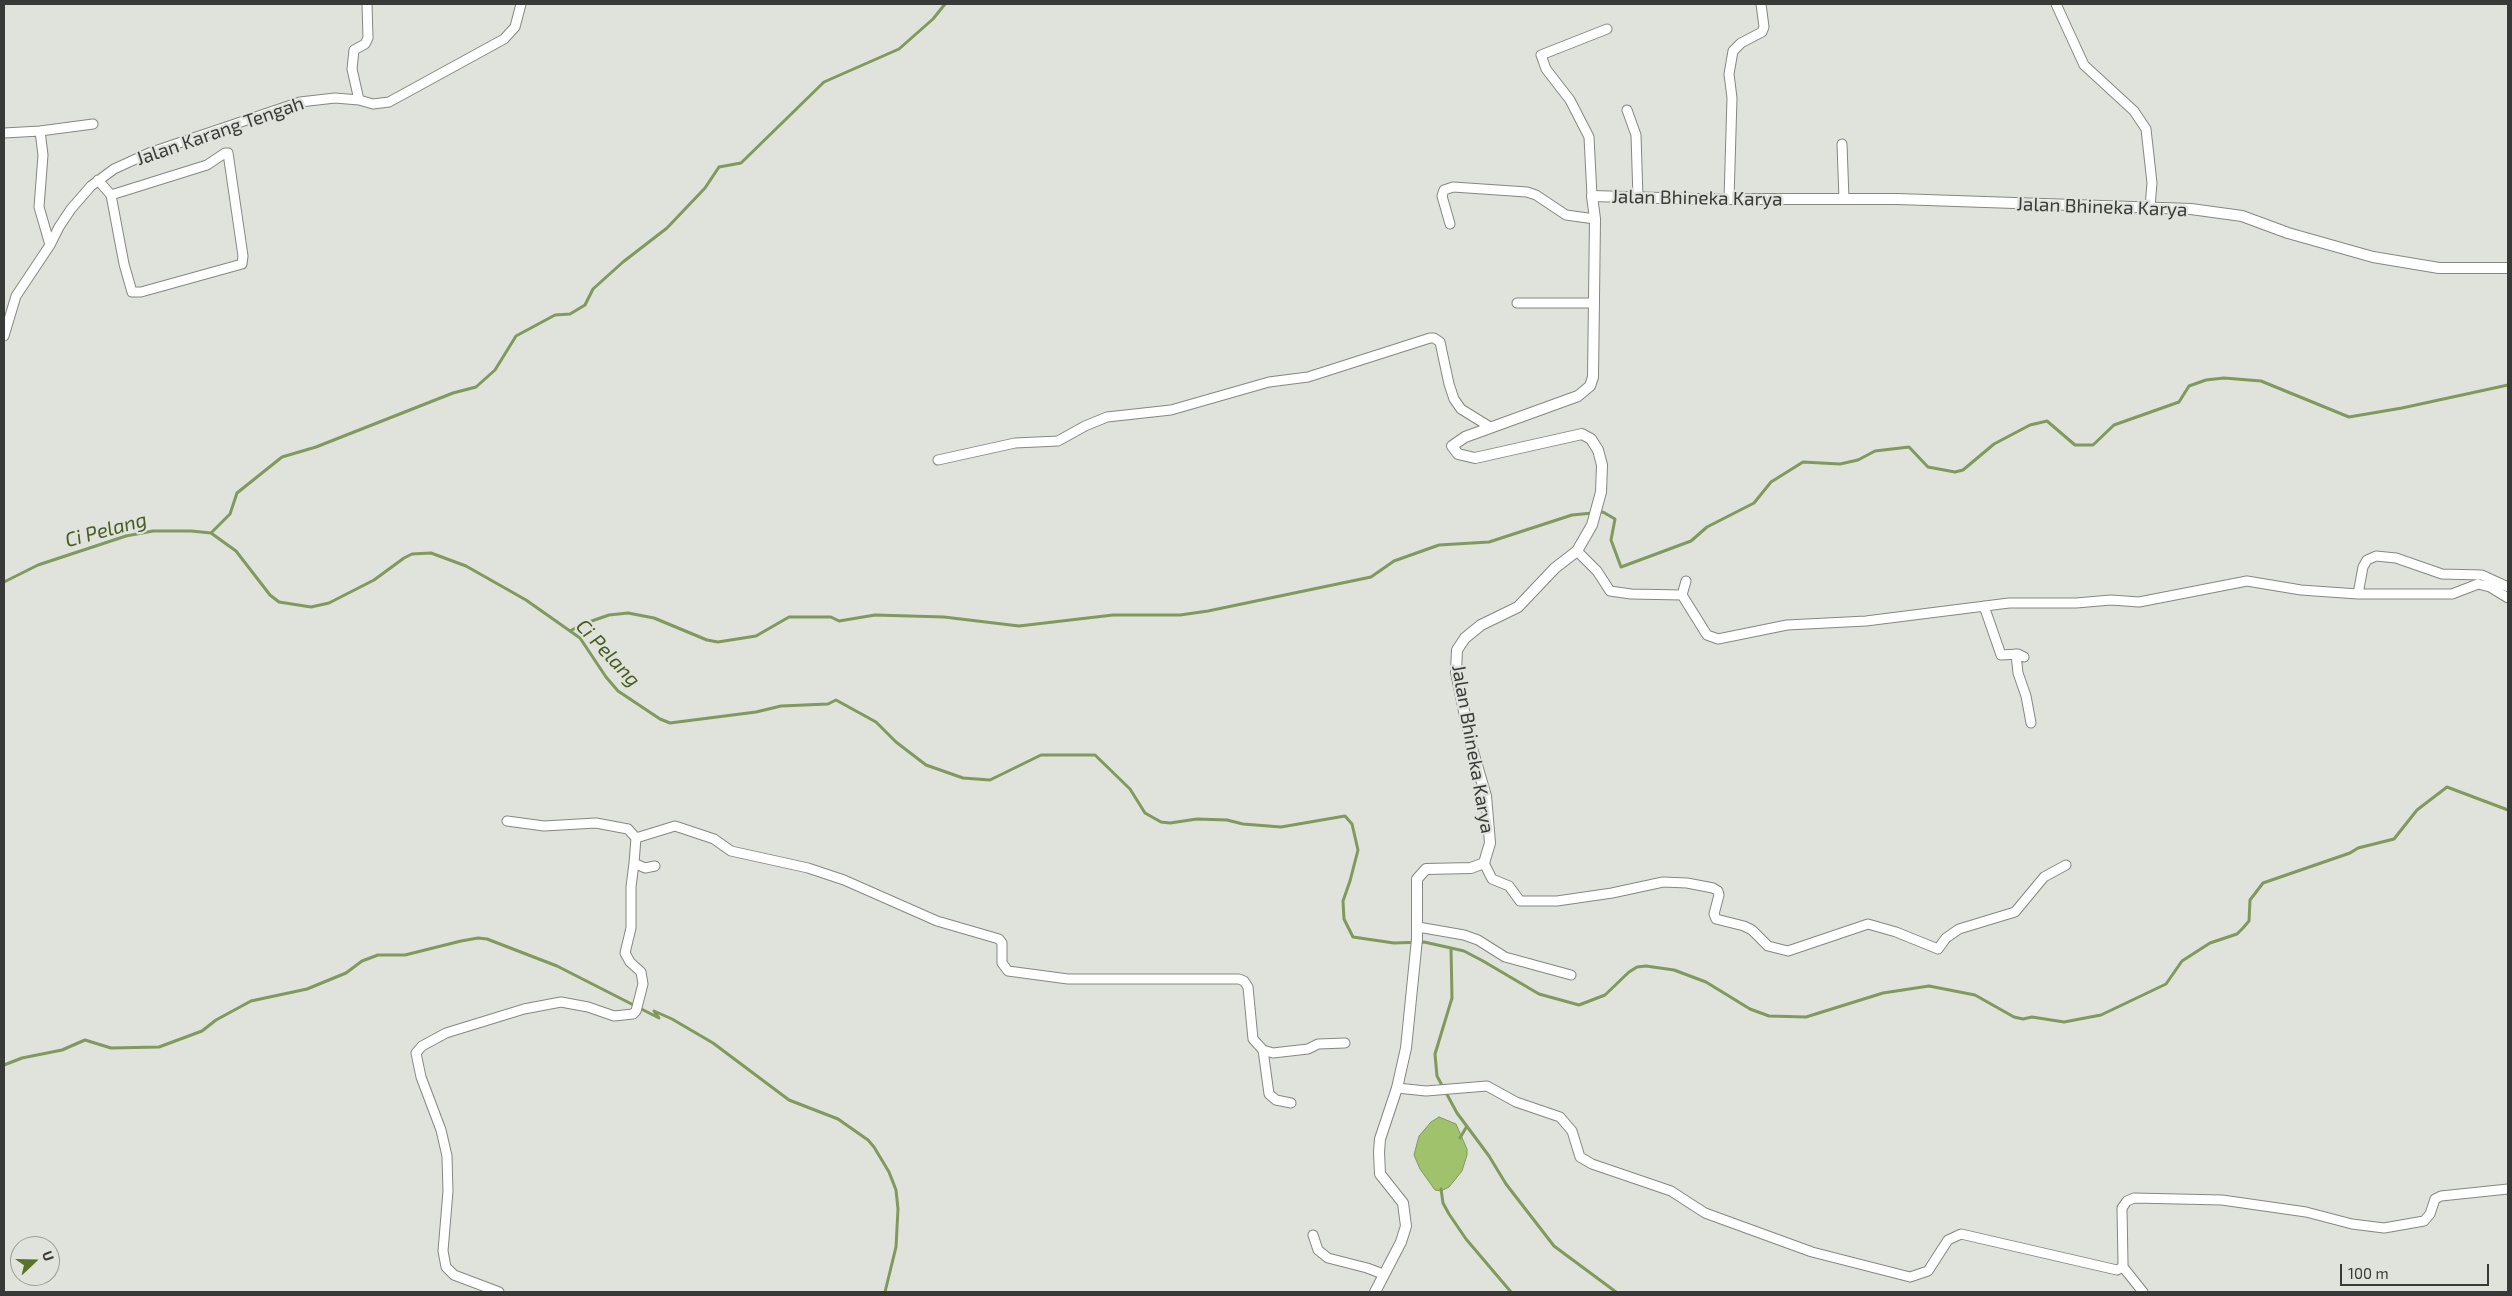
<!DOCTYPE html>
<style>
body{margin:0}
#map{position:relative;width:2512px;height:1296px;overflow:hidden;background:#dfe3db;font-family:"Exo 2",sans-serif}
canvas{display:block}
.frame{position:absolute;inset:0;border:5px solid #383a37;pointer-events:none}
.north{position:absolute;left:10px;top:1236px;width:50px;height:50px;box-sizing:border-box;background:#dfe3db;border:1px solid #9c9f99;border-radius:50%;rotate:69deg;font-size:14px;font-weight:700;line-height:20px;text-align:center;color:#383a37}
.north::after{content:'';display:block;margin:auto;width:18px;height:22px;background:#597428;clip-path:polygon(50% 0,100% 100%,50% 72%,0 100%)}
.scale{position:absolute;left:2340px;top:1264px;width:149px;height:22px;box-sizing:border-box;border:2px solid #383a37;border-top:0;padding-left:6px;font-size:15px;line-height:18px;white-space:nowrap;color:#383a37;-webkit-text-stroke:4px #dfe3db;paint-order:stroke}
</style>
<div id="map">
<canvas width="2512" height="1296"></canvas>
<div class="frame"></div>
<div class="north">U</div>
<div class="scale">100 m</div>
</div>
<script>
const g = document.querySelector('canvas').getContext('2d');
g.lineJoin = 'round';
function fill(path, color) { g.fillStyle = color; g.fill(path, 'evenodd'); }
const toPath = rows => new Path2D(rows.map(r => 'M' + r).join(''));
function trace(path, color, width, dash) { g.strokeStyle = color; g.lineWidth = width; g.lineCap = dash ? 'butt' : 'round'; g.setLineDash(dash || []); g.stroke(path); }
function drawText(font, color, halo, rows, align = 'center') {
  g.font = font + ' "Exo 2",sans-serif'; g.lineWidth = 4.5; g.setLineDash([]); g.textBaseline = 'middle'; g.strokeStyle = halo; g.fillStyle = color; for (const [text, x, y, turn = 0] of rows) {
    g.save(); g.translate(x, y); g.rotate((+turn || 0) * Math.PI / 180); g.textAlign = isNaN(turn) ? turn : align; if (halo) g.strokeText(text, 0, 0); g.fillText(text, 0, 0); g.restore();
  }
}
const water = toPath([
 [1439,1117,1456,1124,1467,1149,1467,1155,1462,1171,1449,1187,1441,1191,1435,1190,1420,1169,1414,1155,1419,1136,1431,1122,1439,1117]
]);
fill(water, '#a0c26d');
trace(water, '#81995d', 1);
trace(toPath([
 [211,533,230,514,237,493,282,457,316,447,453,393,476,387,495,370,516,336,555,315,570,314,585,305,593,289,623,262,667,228,705,188,719,167,741,163,824,82,899,49,933,19,945,4],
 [4,582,38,565,126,536,153,531,191,531,211,533,236,551,270,595,279,602,311,607,329,603,374,580,404,558,412,554,431,553,466,566,526,600,580,638,606,677,618,691,660,719,670,723,756,712,781,706,828,704,836,700,876,722,896,742,926,765,963,778,990,780,1041,755,1095,755,1130,789,1145,813,1161,822,1170,823,1197,819,1227,820,1243,824,1281,827,1345,816,1352,824,1358,850,1350,881,1343,901,1344,919,1353,937,1394,943,1424,942,1451,948,1452,998,1435,1054,1437,1076,1457,1113,1489,1156,1506,1184,1554,1246,1616,1292],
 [570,631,583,624,609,615,628,613,654,618,707,640,718,642,756,636,789,617,831,617,839,621,875,615,944,617,1019,626,1113,615,1180,615,1208,611,1371,577,1394,561,1439,545,1489,542,1572,515,1603,512,1615,519,1611,540,1621,567,1691,541,1707,527,1754,503,1771,482,1803,462,1840,464,1858,460,1875,451,1909,447,1928,467,1955,472,1963,470,1994,444,2030,425,2047,421,2075,445,2093,445,2114,425,2179,402,2189,386,2206,380,2224,378,2261,381,2349,417,2402,408,2508,385],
 [1451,948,1464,951,1483,961,1539,994,1579,1005,1605,995,1629,972,1637,967,1646,966,1674,970,1706,982,1750,1009,1769,1016,1806,1017,1883,993,1929,986,1975,995,2014,1017,2023,1019,2032,1017,2064,1022,2101,1015,2166,984,2182,961,2210,943,2237,934,2243,928,2249,921,2250,900,2263,883,2350,853,2358,848,2394,839,2417,810,2447,787,2508,810],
 [4,1065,22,1058,62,1050,85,1040,111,1048,159,1047,202,1031,216,1020,251,1001,307,989,346,973,362,961,378,955,405,955,461,941,478,938,487,939,557,966,659,1018,654,1011,672,1019,713,1043,789,1100,838,1119,868,1140,874,1147,889,1172,896,1190,898,1209,896,1247,885,1292],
 [1460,1138,1467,1126],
 [1441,1189,1443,1203,1449,1214,1466,1239,1511,1292]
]), '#81995d', 3);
const minor = toPath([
 [2056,4,2084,65,2134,111,2146,129,2152,183,2150,207],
 [359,100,352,69,354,50,365,44,368,38,367,4],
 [1627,110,1636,135,1638,198],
 [40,131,43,155,39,207,50,245],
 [4,133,40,131,93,124],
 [1842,144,1844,199],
 [98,180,111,195,124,264,132,292,141,292,242,264,243,256,228,153,225,153,207,165,111,195],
 [1592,196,1589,137,1570,100,1546,69,1541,55,1607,29],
 [1729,199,1732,98,1729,74,1733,51,1741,43,1762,32,1764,27,1761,4],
 [1450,224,1442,196,1444,190,1453,187,1527,192,1536,195,1566,215,1595,219],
 [1517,303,1594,303],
 [4,336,16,296,50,245,59,227,71,209,91,186,114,169,149,153,300,102,335,98,359,100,373,104,389,102,504,39,515,27,521,4],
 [938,460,1015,443,1058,441,1085,426,1107,417,1171,410,1269,382,1308,377,1430,338,1434,338,1440,342,1449,384,1454,399,1461,409,1490,427],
 [1577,551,1597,571,1610,591,1631,594,1682,595],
 [1686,581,1682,595,1707,635,1718,639,1787,625,1866,621,2009,603,2076,603,2111,600,2139,602,2247,581,2301,590,2358,594,2452,594,2478,584,2490,587,2508,598],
 [2358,594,2363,567,2367,560,2376,556,2396,558,2442,574,2482,575,2508,587],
 [1984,606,2001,655,2018,654,2024,657],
 [2016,654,2018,673,2026,696,2031,723],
 [507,821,544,826,596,823,628,829,636,838,675,826,714,839,731,851,808,868,844,880,937,921,999,939,1002,943,1002,963,1008,971,1068,979,1239,979,1244,981,1248,987,1253,1039,1263,1050,1273,1053,1308,1049,1318,1044,1345,1043],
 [636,838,634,863,645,868,655,866],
 [1484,863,1492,879,1509,886,1520,901,1557,901,1612,893,1663,882,1687,883,1713,888,1718,891,1719,895,1714,914,1716,919,1744,926,1752,930,1768,946,1788,951,1868,924,1896,932,1938,949,1946,938,1959,929,2015,912,2044,877,2066,865],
 [1418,927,1464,935,1478,940,1505,957,1571,975],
 [1263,1050,1269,1094,1276,1100,1291,1103],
 [1397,1088,1426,1091,1487,1086,1516,1102,1560,1117,1572,1131,1580,1157,1592,1164,1671,1191,1705,1213,1812,1252,1910,1277,1928,1271,1948,1240,1961,1234,2117,1270,2123,1267,2123,1263,2122,1208,2127,1201,2134,1198,2222,1200,2306,1212,2352,1224,2384,1228,2424,1221,2430,1214,2435,1199,2441,1196,2508,1189],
 [1313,1235,1318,1250,1328,1258,1367,1268,1383,1274],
 [2123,1267,2143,1292],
 [499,1292,454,1275,446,1267,443,1251,448,1191,447,1156,441,1130,421,1077,416,1053,422,1046,446,1033,524,1009,561,1002,588,1007,614,1016,633,1014,636,1011,643,984,641,972,630,962,625,953,631,928,631,887,634,863]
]);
const tertiary = toPath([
 [1375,1292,1401,1242,1406,1226,1403,1203,1380,1174,1379,1152,1380,1139,1397,1088,1406,1048,1417,939,1417,879,1426,869,1471,868,1484,863,1490,843,1486,796,1471,745,1456,672,1457,650,1465,638,1481,625,1518,607,1555,568,1577,551,1592,525,1601,492,1602,465,1598,450,1591,439,1582,434,1475,458,1458,454,1452,446,1465,437,1578,396,1590,386,1593,377,1595,219,1592,196,1696,199,1897,199,2191,209,2242,216,2288,233,2373,257,2439,268,2508,268]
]);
trace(minor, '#848880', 11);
trace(tertiary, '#848880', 12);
trace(minor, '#fff', 9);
trace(tertiary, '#fff', 10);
drawText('19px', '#383a37', '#dfe3db', [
 ["Jalan Karang Tengah",220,131,-19],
 ["Jalan Bhineka Karya",1697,198,1],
 ["Jalan Bhineka Karya",2102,207,2],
 ["Jalan Bhineka Karya",1473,749,80]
]);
drawText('italic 20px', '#465c21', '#dfe3db', [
 ["Ci Pelang",106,530,-15],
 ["Ci Pelang",608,653,47]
]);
</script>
